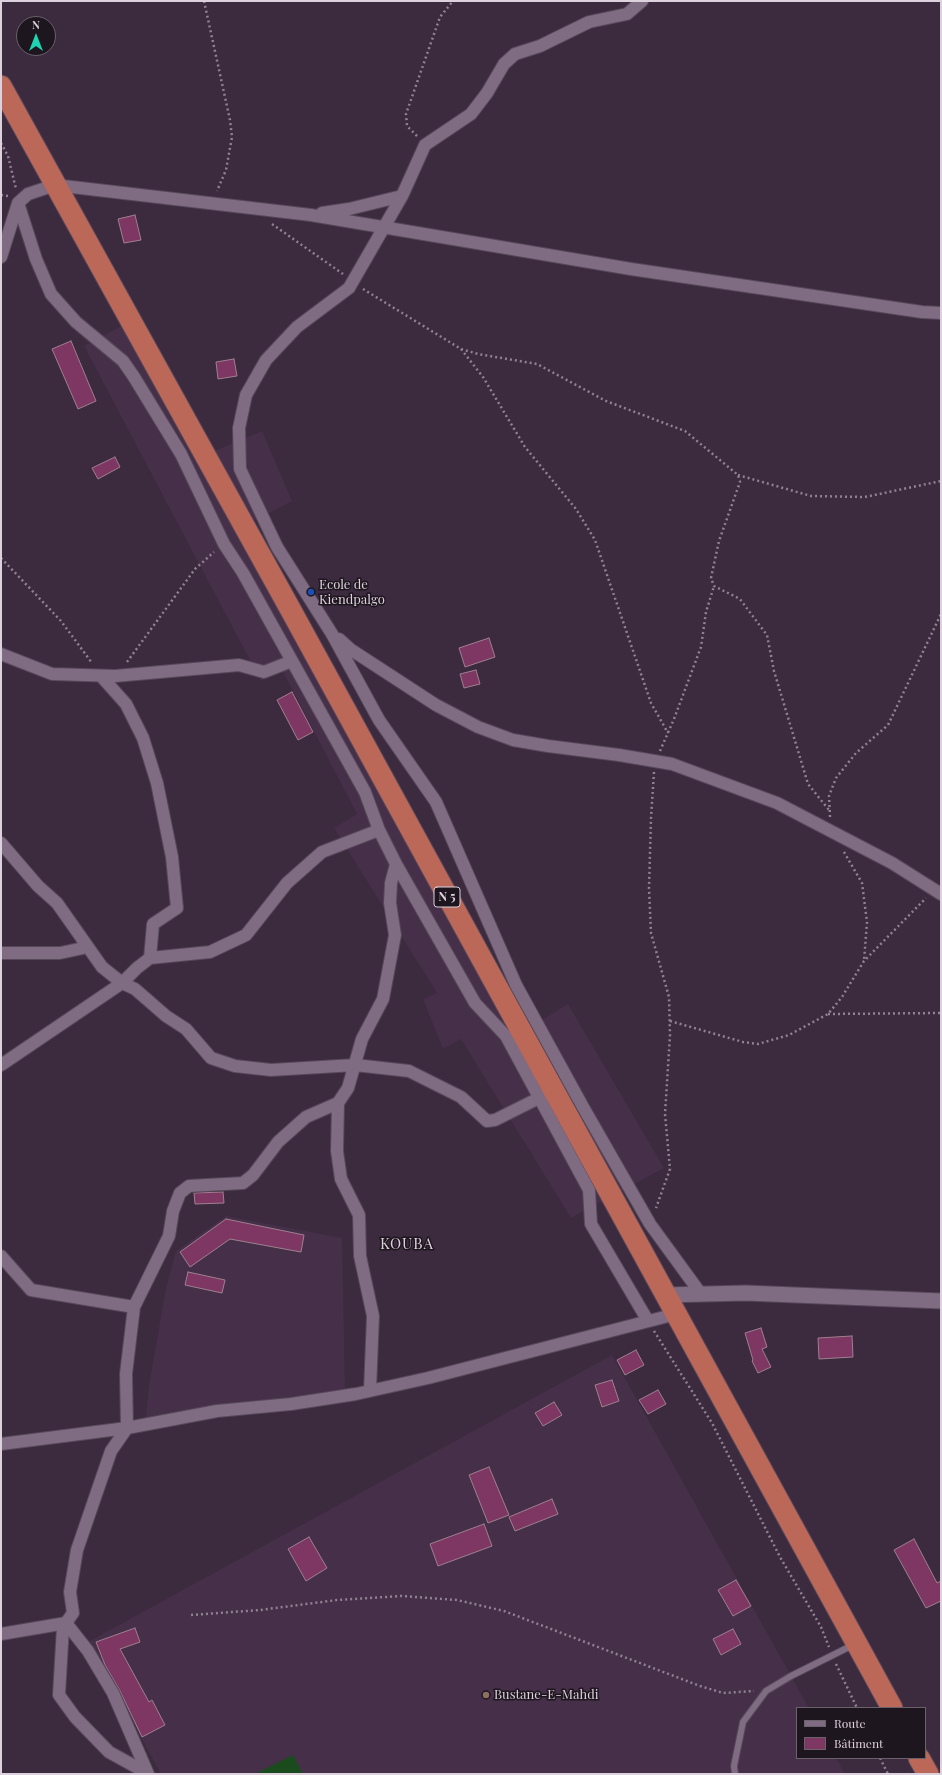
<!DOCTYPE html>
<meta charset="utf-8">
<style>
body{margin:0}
#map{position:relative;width:942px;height:1775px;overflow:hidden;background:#3c2a3e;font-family:"Playfair Display",serif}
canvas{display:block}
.frame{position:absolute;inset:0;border:2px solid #ddd1de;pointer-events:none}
.legend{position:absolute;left:796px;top:1707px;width:130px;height:52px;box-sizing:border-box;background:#1e161f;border:1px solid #6a616b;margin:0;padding:5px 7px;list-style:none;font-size:12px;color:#ddd1de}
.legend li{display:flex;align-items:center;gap:8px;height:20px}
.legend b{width:20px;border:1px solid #6a616b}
.north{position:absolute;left:16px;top:16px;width:40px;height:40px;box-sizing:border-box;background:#1e161f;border:1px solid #6a616b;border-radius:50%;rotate:0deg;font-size:11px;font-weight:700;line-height:16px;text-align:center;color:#ddd1de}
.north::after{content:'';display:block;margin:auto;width:14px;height:18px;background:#1dd5b1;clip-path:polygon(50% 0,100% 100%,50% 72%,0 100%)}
</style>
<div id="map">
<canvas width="942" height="1775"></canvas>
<div class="frame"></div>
<ul class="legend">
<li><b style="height:5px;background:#7f6b82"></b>Route</li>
<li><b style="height:11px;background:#7e3762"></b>Bâtiment</li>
</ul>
<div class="north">N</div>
</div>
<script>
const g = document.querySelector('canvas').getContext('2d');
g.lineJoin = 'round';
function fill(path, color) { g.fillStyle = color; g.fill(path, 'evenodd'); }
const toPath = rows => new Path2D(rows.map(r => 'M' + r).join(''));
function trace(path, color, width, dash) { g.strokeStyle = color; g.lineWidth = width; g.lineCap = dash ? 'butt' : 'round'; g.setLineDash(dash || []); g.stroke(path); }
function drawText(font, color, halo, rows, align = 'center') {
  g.font = font + ' "Playfair Display",serif'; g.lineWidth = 3; g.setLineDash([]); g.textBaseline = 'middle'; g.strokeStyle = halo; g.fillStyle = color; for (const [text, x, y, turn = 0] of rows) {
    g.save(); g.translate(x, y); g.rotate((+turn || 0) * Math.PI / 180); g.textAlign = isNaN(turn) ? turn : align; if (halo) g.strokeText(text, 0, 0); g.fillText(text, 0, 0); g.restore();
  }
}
fill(toPath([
 [131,321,205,455,262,431,292,501,244,526,522,1032,568,1004,664,1168,571,1218,461,1039,443,1049,423,999,437,993,334,828,357,814,283,672,261,681,84,346],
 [226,1216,342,1238,345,1389,146,1418,149,1385,166,1288,176,1251],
 [612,1355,809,1708,797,1708,797,1758,836,1758,845,1774,161,1774,88,1642]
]), '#462f49');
fill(toPath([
 [293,1755,303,1774,255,1774]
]), '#1a4b1c');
const building = toPath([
 [135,215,141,240,124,243,118,219,135,215],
 [71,341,96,401,78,409,52,349,71,341],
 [234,359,237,376,218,379,216,362,234,359],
 [115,457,120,467,98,479,92,468,115,457],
 [489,638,495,657,465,667,459,648,489,638],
 [476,670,480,684,464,688,460,674,476,670],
 [292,692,313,732,298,740,277,700,292,692],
 [223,1192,224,1203,195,1204,194,1193,223,1192],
 [226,1219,304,1235,301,1252,230,1239,190,1267,180,1252,226,1219],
 [188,1272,225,1280,222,1293,185,1285,188,1272],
 [761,1328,767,1347,762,1349,771,1367,758,1373,752,1361,753,1360,745,1333,761,1328],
 [852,1336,853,1357,819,1359,818,1338,852,1336],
 [636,1350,644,1365,625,1375,617,1360,636,1350],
 [612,1380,619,1401,602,1407,595,1385,612,1380],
 [658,1390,666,1404,648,1414,639,1400,658,1390],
 [554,1402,562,1415,543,1426,535,1413,554,1402],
 [489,1467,509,1515,488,1523,469,1475,489,1467],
 [552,1499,558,1514,515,1531,509,1517,552,1499],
 [484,1524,492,1546,438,1566,430,1544,484,1524],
 [309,1537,327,1568,306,1581,288,1549,309,1537],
 [914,1539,937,1583,941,1581,941,1601,926,1608,894,1550,914,1539],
 [736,1580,751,1606,733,1616,718,1590,736,1580],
 [135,1628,140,1642,120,1649,149,1702,152,1700,165,1725,142,1737,119,1689,105,1665,96,1642,135,1628],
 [733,1629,741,1644,721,1655,713,1639,733,1629]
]);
fill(building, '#7e3762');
trace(building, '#9e8090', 1);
const service = toPath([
 [735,1774,734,1766,743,1722,766,1691,791,1676,853,1645]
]);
const minor = toPath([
 [402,196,349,288,297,327,266,360,246,395,239,428,240,469,277,547,332,634,379,720,436,802,516,985,583,1107,650,1224,701,1294],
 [18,203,36,259,51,294,76,322,123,361,134,377,181,454,224,544,243,573,365,792,379,830,396,864,475,1003,506,1036,589,1190,591,1224,648,1321],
 [322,213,349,209,402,196,425,145,471,114,487,93,504,64,515,54,540,46,589,22,627,14,642,1],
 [1,257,18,203,28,194,55,185,311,215,631,269,922,312,941,313],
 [339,639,350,649,436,705,478,727,513,740,548,746,619,755,672,764,777,803,892,863,941,894],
 [1,654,52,674,115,676,239,665,264,672,292,661],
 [101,676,126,704,143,738,157,783,172,857,177,908,153,924,150,958],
 [1,843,38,886,57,903,102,967,122,983,135,989,166,1016,186,1029,211,1058,235,1066,271,1070,355,1065,409,1071,461,1097,487,1121,495,1120,545,1095],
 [1,953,60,953,88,947],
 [1,1065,122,983,137,968,150,958,210,952,246,935,287,883,322,852,379,830],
 [1,1256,31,1290,134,1307],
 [370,1390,373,1316,360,1256,359,1215,341,1179,337,1151,338,1103,348,1088,362,1039,383,999,395,935,390,903,391,883,396,864],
 [1,1444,127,1428,217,1411,291,1404,356,1394,428,1378,676,1314],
 [1,1634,66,1623,88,1651,113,1693,148,1774],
 [147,1773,109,1752,75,1717,59,1695,63,1627,73,1613,70,1592,77,1550,111,1451,127,1428,126,1374,134,1307,169,1236,173,1211,180,1193,189,1186,243,1183,253,1175,278,1142,306,1117,338,1103]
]);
const tertiary = toPath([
 [665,1295,746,1293,941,1301]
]);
const trunk = toPath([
 [1,86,288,605,892,1708],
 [919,1758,928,1774]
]);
trace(service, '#564759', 8);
trace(minor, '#564759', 14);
trace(tertiary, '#564759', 17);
trace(trunk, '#564759', 23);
trace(toPath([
 [204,1,230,120,232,137,226,170,217,191],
 [417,136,407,126,406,114,440,17,453,1],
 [1,143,8,156,16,189],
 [1,195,8,196],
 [272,224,343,274],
 [363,289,461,349,478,354,537,364,606,401,685,431,738,475,740,482,719,541,711,578,714,586,740,599,767,635,774,671,808,784,829,810],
 [461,349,483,377,525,447,576,509,595,540,651,703,668,733],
 [738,475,811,496,865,497,941,481],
 [1,558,61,621,92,663],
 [127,662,195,569,214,552],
 [660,751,674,719,701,647,706,612,714,586],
 [654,772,651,818,649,888,651,933,669,997,670,1035,665,1114,670,1169,656,1208],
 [830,817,829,796,836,778,856,753,888,725,941,614],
 [844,852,862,883,867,922,864,961],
 [828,1014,941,1013],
 [670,1021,743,1042,758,1044,789,1035,828,1014,842,997,864,961,926,898],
 [654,1331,712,1423,780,1557,821,1627,829,1647],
 [191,1615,260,1610,337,1600,402,1596,457,1600,504,1611,700,1686,723,1693,754,1691],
 [836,1664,857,1708],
 [880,1758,888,1774]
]), '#908292', 2.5, [2, 3]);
trace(service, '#7f6b82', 6);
trace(minor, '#7f6b82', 12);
trace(tertiary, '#7f6b82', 15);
trace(trunk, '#bc6858', 21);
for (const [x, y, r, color] of [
 [311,592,4,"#1a4fb4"],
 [486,1695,4,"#8d6e63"]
]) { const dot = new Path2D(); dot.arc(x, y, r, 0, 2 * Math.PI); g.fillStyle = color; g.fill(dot); trace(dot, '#1e161f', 1.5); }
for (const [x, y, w] of [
 [447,897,26]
]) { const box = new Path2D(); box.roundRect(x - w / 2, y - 10, w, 20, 3); g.fillStyle = '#1e161f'; g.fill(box); trace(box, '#ddd1de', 1); }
drawText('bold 12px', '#ddd1de', null, [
 ["N 5",447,897]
]);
drawText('13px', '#ddd1de', '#1e161f', [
 ["Ecole de",319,585],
 ["Kiendpalgo",319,600],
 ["Bustane-E-Mahdi",494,1695]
], 'left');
g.letterSpacing = '1px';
drawText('15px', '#ddd1de', '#1e161f', [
 ["KOUBA",407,1244]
]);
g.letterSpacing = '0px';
</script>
